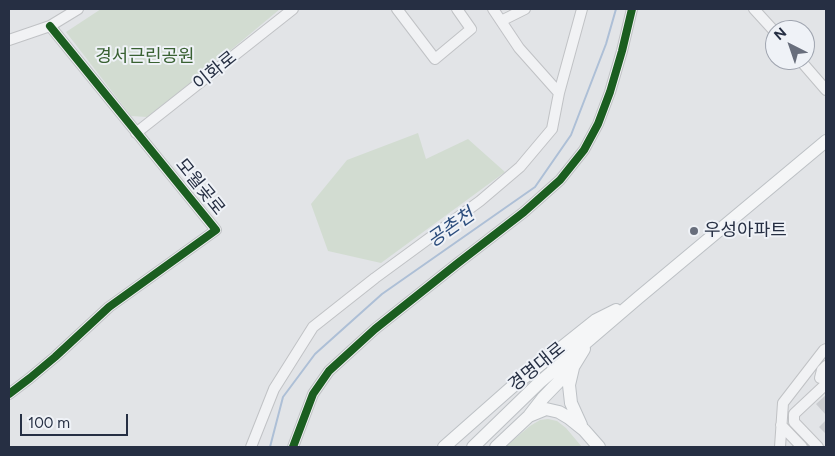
<!DOCTYPE html>
<meta charset="utf-8">
<style>
body{margin:0}
#map{position:relative;width:835px;height:456px;overflow:hidden;background:#e2e4e7;font-family:Figtree,sans-serif}
canvas{display:block}
.frame{position:absolute;inset:0;border:10px solid #262f43;pointer-events:none}
.north{position:absolute;left:765px;top:20px;width:50px;height:50px;box-sizing:border-box;background:#eff2f7;border:1px solid #9fa4af;border-radius:50%;rotate:319deg;font-size:14px;font-weight:700;line-height:20px;text-align:center;color:#262f43}
.north::after{content:'';display:block;margin:auto;width:18px;height:22px;background:#686e7c;clip-path:polygon(50% 0,100% 100%,50% 72%,0 100%)}
.scale{position:absolute;left:20px;top:414px;width:108px;height:22px;box-sizing:border-box;border:2px solid #262f43;border-top:0;padding-left:6px;font-size:15px;line-height:18px;white-space:nowrap;color:#262f43;-webkit-text-stroke:4px #eff2f7;paint-order:stroke}
</style>
<div id="map">
<canvas width="835" height="456"></canvas>
<div class="frame"></div>
<div class="north">N</div>
<div class="scale">100 m</div>
</div>
<script>
const g = document.querySelector('canvas').getContext('2d');
g.lineJoin = 'round';
function fill(path, color) { g.fillStyle = color; g.fill(path, 'evenodd'); }
const toPath = rows => new Path2D(rows.map(r => 'M' + r).join(''));
function trace(path, color, width, dash) { g.strokeStyle = color; g.lineWidth = width; g.lineCap = dash ? 'butt' : 'round'; g.setLineDash(dash || []); g.stroke(path); }
function drawText(font, color, halo, rows, align = 'center') {
  g.font = font + ' Figtree,"Noto Sans KR",sans-serif'; g.lineWidth = 4; g.setLineDash([]); g.textBaseline = 'middle'; g.strokeStyle = halo; g.fillStyle = color; for (const [text, x, y, turn = 0] of rows) {
    g.save(); g.translate(x, y); g.rotate((+turn || 0) * Math.PI / 180); g.textAlign = isNaN(turn) ? turn : align; if (halo) g.strokeText(text, 0, 0); g.fillText(text, 0, 0); g.restore();
  }
}
fill(toPath([
 [101,9,280,9,226,54,219,57,202,70,198,77,147,117,131,116,66,32],
 [418,133,426,159,468,139,505,172,381,263,328,251,311,204,347,160],
 [548,419,557,421,566,428,582,447,505,447,530,426,540,420]
]), '#d2dcd1');
trace(toPath([
 [270,447,283,397,315,354,382,294,535,187,571,135,606,44,616,9]
]), '#adbfd6', 2);
fill(toPath([
 [826,395,826,415,816,404],
 [826,420,826,434,819,427]
]), '#caccd0');
const minor = toPath([
 [397,9,435,59,471,29,457,9],
 [493,9,519,48,559,93],
 [754,9,775,32],
 [501,21,525,9],
 [9,40,50,26,78,9],
 [800,60,826,90],
 [136,133,293,9],
 [820,378,822,370,826,366],
 [9,394,30,378,55,357,109,307,216,230,50,26],
 [781,425,802,447],
 [251,447,274,389,313,327,375,278,480,201,520,167,552,129,559,93,582,9],
 [293,447,313,394,329,371,375,329,458,263,524,212,560,180,584,150,598,124,610,92,622,51,632,9],
 [780,447,783,403,824,350,826,349],
 [818,447,794,422,794,414,826,384]
]);
const major = toPath([
 [573,368,569,385,571,403,581,425],
 [529,416,546,409,559,412,569,418,584,430,599,447],
 [444,447,512,387,596,320,616,310],
 [473,447,540,382,638,298,826,141],
 [496,447,529,416,543,398,573,367,584,349]
]);
trace(minor, '#c0c2c5', 12);
trace(major, '#bdc1c5', 14);
trace(minor, '#f1f2f4', 10);
trace(major, '#f5f6f7', 12);
trace(toPath([
 [9,394,30,378,55,357,109,307,216,230,50,26],
 [293,447,313,394,329,371,375,329,458,263,524,212,560,180,584,150,598,124,610,92,622,51,632,9]
]), '#1b5e20', 8);
for (const [x, y, r, color] of [
 [694,231,5,"#686e7c"]
]) { const dot = new Path2D(); dot.arc(x, y, r, 0, 2 * Math.PI); g.fillStyle = color; g.fill(dot); trace(dot, '#eff2f7', 2); }
drawText('18px', '#396132', '#eff2f7', [
 ["경서근린공원",145,57]
]);
drawText('18px', '#262f43', '#eff2f7', [
 ["이화로",215,71,-39],
 ["모월곶로",200,187,51],
 ["경명대로",537,367,-39]
]);
drawText('18px', '#262f43', '#eff2f7', [
 ["우성아파트",704,231]
], 'left');
drawText('italic 19px', '#2b4c7c', '#eff2f7', [
 ["공촌천",451,228,-35]
]);
</script>
